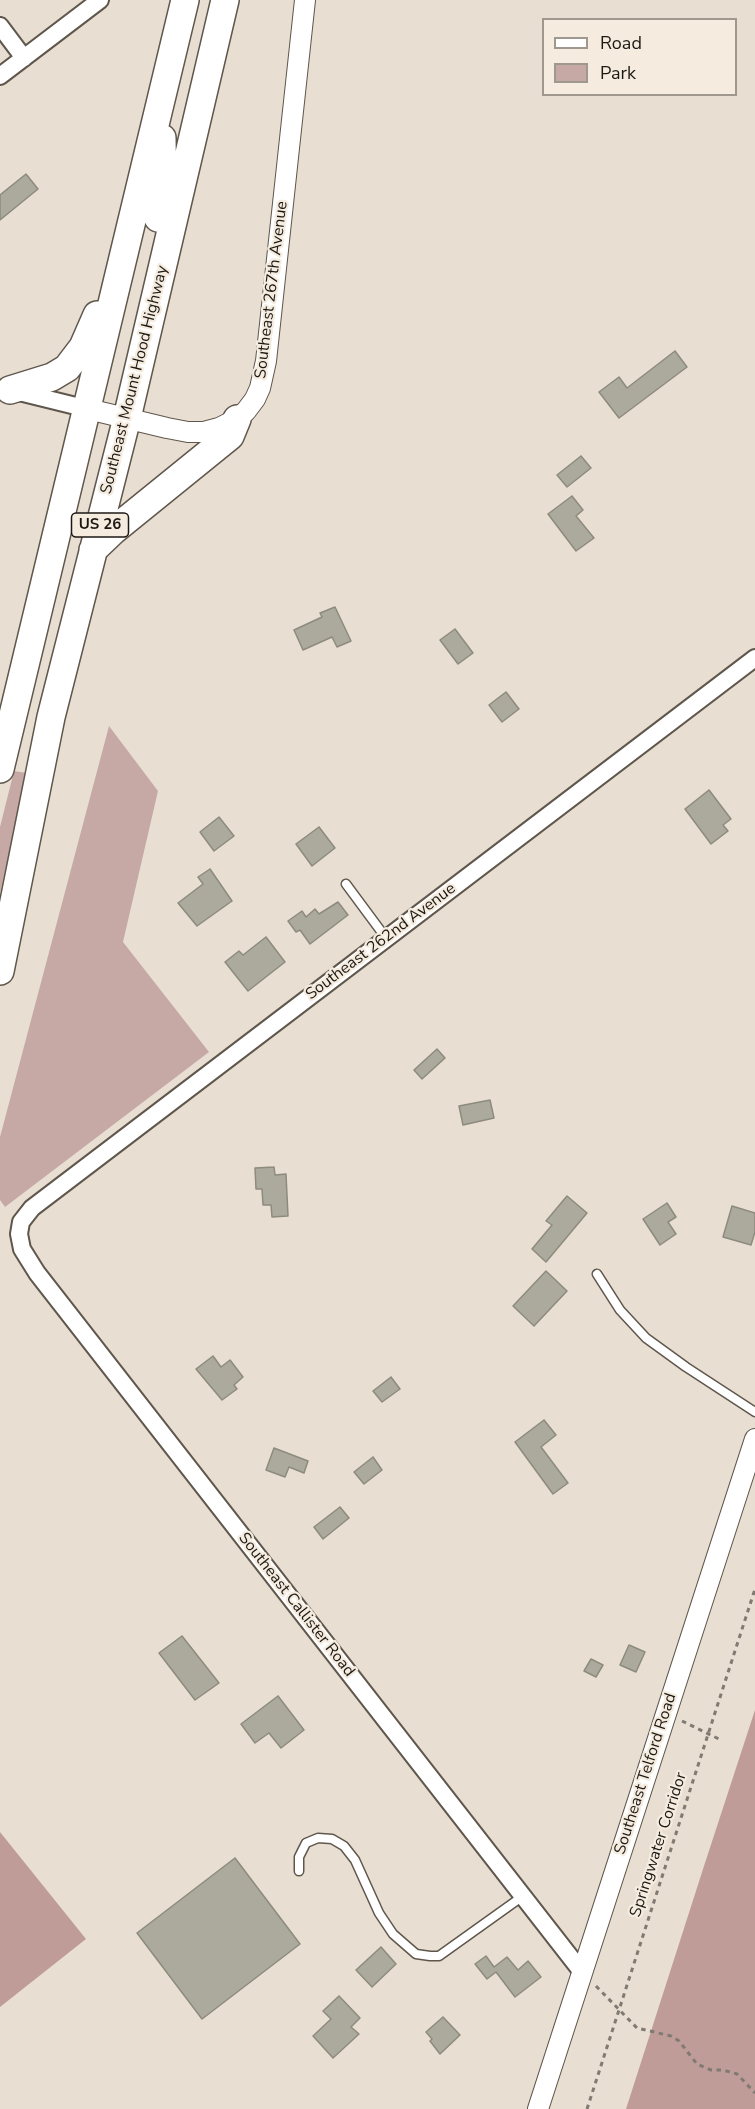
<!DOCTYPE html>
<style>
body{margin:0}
#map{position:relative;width:755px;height:2109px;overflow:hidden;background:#e8dfd2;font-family:"Nunito Sans",sans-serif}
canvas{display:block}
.legend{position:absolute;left:542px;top:18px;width:195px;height:78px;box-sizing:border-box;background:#f5ecdf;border:2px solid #9e988e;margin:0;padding:8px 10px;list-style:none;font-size:18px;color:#1c1915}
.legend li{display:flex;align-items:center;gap:12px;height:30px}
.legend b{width:30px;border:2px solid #9e988e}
</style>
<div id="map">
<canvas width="755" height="2109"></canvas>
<ul class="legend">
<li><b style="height:8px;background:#fff"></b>Road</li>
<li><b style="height:16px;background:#c6a9a5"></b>Park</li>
</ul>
</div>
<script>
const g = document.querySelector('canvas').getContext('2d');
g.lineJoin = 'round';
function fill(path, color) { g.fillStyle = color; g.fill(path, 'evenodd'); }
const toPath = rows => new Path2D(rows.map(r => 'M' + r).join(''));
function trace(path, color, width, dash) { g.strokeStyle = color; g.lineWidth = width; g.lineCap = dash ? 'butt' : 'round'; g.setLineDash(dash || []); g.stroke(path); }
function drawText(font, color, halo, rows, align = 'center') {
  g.font = font + ' "Nunito Sans",sans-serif'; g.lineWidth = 4.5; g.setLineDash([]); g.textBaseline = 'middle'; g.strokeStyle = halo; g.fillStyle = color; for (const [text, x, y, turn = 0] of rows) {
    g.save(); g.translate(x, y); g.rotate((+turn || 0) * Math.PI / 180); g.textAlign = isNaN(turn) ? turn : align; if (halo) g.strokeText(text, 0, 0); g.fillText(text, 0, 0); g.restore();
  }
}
fill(toPath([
 [109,726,158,791,123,942,209,1052,5,1207,0,1200,0,1137],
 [14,771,27,773,0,893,0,827]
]), '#c6a9a5');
fill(toPath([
 [755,1710,755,2109,626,2109,704,1866],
 [0,1832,86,1939,0,2007]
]), '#bf9c98');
const building = toPath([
 [26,174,38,189,0,220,0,195,26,174],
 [675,351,687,367,619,418,599,392,619,377,627,388,675,351],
 [581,456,591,468,567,487,557,475,581,456],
 [572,496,583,510,576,516,594,538,576,551,548,514,572,496],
 [335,607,351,641,337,647,332,637,303,650,294,630,322,617,320,613,335,607],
 [455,629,473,653,458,664,440,640,455,629],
 [506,692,519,709,502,722,489,705,506,692],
 [709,790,731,819,723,825,728,831,711,844,685,809,709,790],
 [219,817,234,836,214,851,200,832,219,817],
 [319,827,335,848,312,866,296,844,319,827],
 [210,869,232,901,197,926,178,903,203,884,198,877,210,869],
 [338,902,348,915,310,944,300,930,296,932,288,921,302,911,306,917,315,909,319,914,338,902],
 [266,937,285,962,248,991,225,962,239,951,243,955,266,937],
 [437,1049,445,1058,422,1079,414,1070,437,1049],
 [490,1100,494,1118,463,1125,459,1106,490,1100],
 [274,1167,275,1175,286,1174,288,1216,272,1217,271,1205,263,1205,262,1189,256,1189,255,1168,274,1167],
 [567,1196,587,1213,546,1262,532,1249,552,1225,546,1221,567,1196],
 [667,1203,676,1217,668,1222,676,1234,660,1245,643,1219,667,1203],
 [732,1206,755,1213,755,1232,751,1245,723,1237,732,1206],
 [546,1271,567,1291,534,1326,513,1306,546,1271],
 [213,1356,221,1367,230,1360,243,1377,234,1385,237,1389,222,1400,196,1369,213,1356],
 [391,1377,400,1389,382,1402,373,1391,391,1377],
 [544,1420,556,1435,541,1447,568,1483,553,1494,515,1442,544,1420],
 [274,1448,308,1461,304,1473,289,1467,285,1477,266,1470,274,1448],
 [373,1457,382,1470,364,1484,354,1472,373,1457],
 [340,1507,349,1518,323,1539,314,1527,340,1507],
 [182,1636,219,1683,195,1700,159,1653,182,1636],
 [629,1645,645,1652,636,1672,620,1665,629,1645],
 [591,1659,603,1665,596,1677,584,1671,591,1659],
 [278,1696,304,1730,281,1748,269,1733,255,1743,241,1724,278,1696],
 [235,1858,300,1944,202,2019,137,1933,235,1858],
 [381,1947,396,1964,372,1987,356,1970,381,1947],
 [486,1956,494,1967,507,1957,518,1970,528,1961,541,1977,515,1997,496,1972,487,1979,475,1964,486,1956],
 [339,1996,360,2018,351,2027,359,2034,333,2058,313,2036,331,2019,323,2011,339,1996],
 [443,2017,460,2035,440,2054,430,2041,432,2039,426,2032,443,2017]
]);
fill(building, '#acaa9c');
trace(building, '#8d8b7d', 1.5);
const service = toPath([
 [346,884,386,938],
 [597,1274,620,1310,646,1338,686,1367,755,1412],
 [299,1871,299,1857,306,1843,318,1838,332,1839,344,1846,355,1860,379,1913,393,1934,416,1954,430,1956,439,1956,523,1896]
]);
const minor = toPath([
 [0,26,24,58],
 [0,76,100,0],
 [15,391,88,409],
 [582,1972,37,1273,22,1249,19,1234,21,1222,32,1208,755,658]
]);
const tertiary = toPath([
 [88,409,167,428,188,432,204,432,219,428,237,419,246,411,255,399,260,388,266,361,305,0],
 [538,2109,755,1439]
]);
const trunk = toPath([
 [158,218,163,197,162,138],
 [10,390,52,377,67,368,83,347,97,315],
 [93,550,114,530,230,436,237,419],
 [0,769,185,0],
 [0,971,51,717,127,418,225,0]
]);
trace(service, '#5f564c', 11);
trace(minor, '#5f564c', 20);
trace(tertiary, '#5f564c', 22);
trace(trunk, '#5f564c', 30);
trace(toPath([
 [682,1721,721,1740],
 [596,1986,637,2028,671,2036,679,2041,697,2064,711,2070,723,2070,737,2074,755,2093],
 [587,2109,755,1589]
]), '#807a72', 3, [4.5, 4.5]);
trace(service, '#fff', 8);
trace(minor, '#fff', 16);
trace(tertiary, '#fff', 20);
trace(trunk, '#fff', 27);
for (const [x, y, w] of [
 [100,525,57]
]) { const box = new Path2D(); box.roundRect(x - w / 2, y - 12, w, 24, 4.5); g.fillStyle = '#f5ecdf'; g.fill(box); trace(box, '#1c1915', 1.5); }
drawText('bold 15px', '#1c1915', null, [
 ["US 26",100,525]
]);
drawText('16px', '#1c1915', '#f5ecdf', [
 ["Southeast 267th Avenue",272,290,-83],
 ["Southeast Mount Hood Highway",135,380,-76],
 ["Southeast 262nd Avenue",381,942,-37],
 ["Southeast Callister Road",296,1605,52],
 ["Southeast Telford Road",646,1774,-72],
 ["Springwater Corridor",659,1845,-72]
]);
</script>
